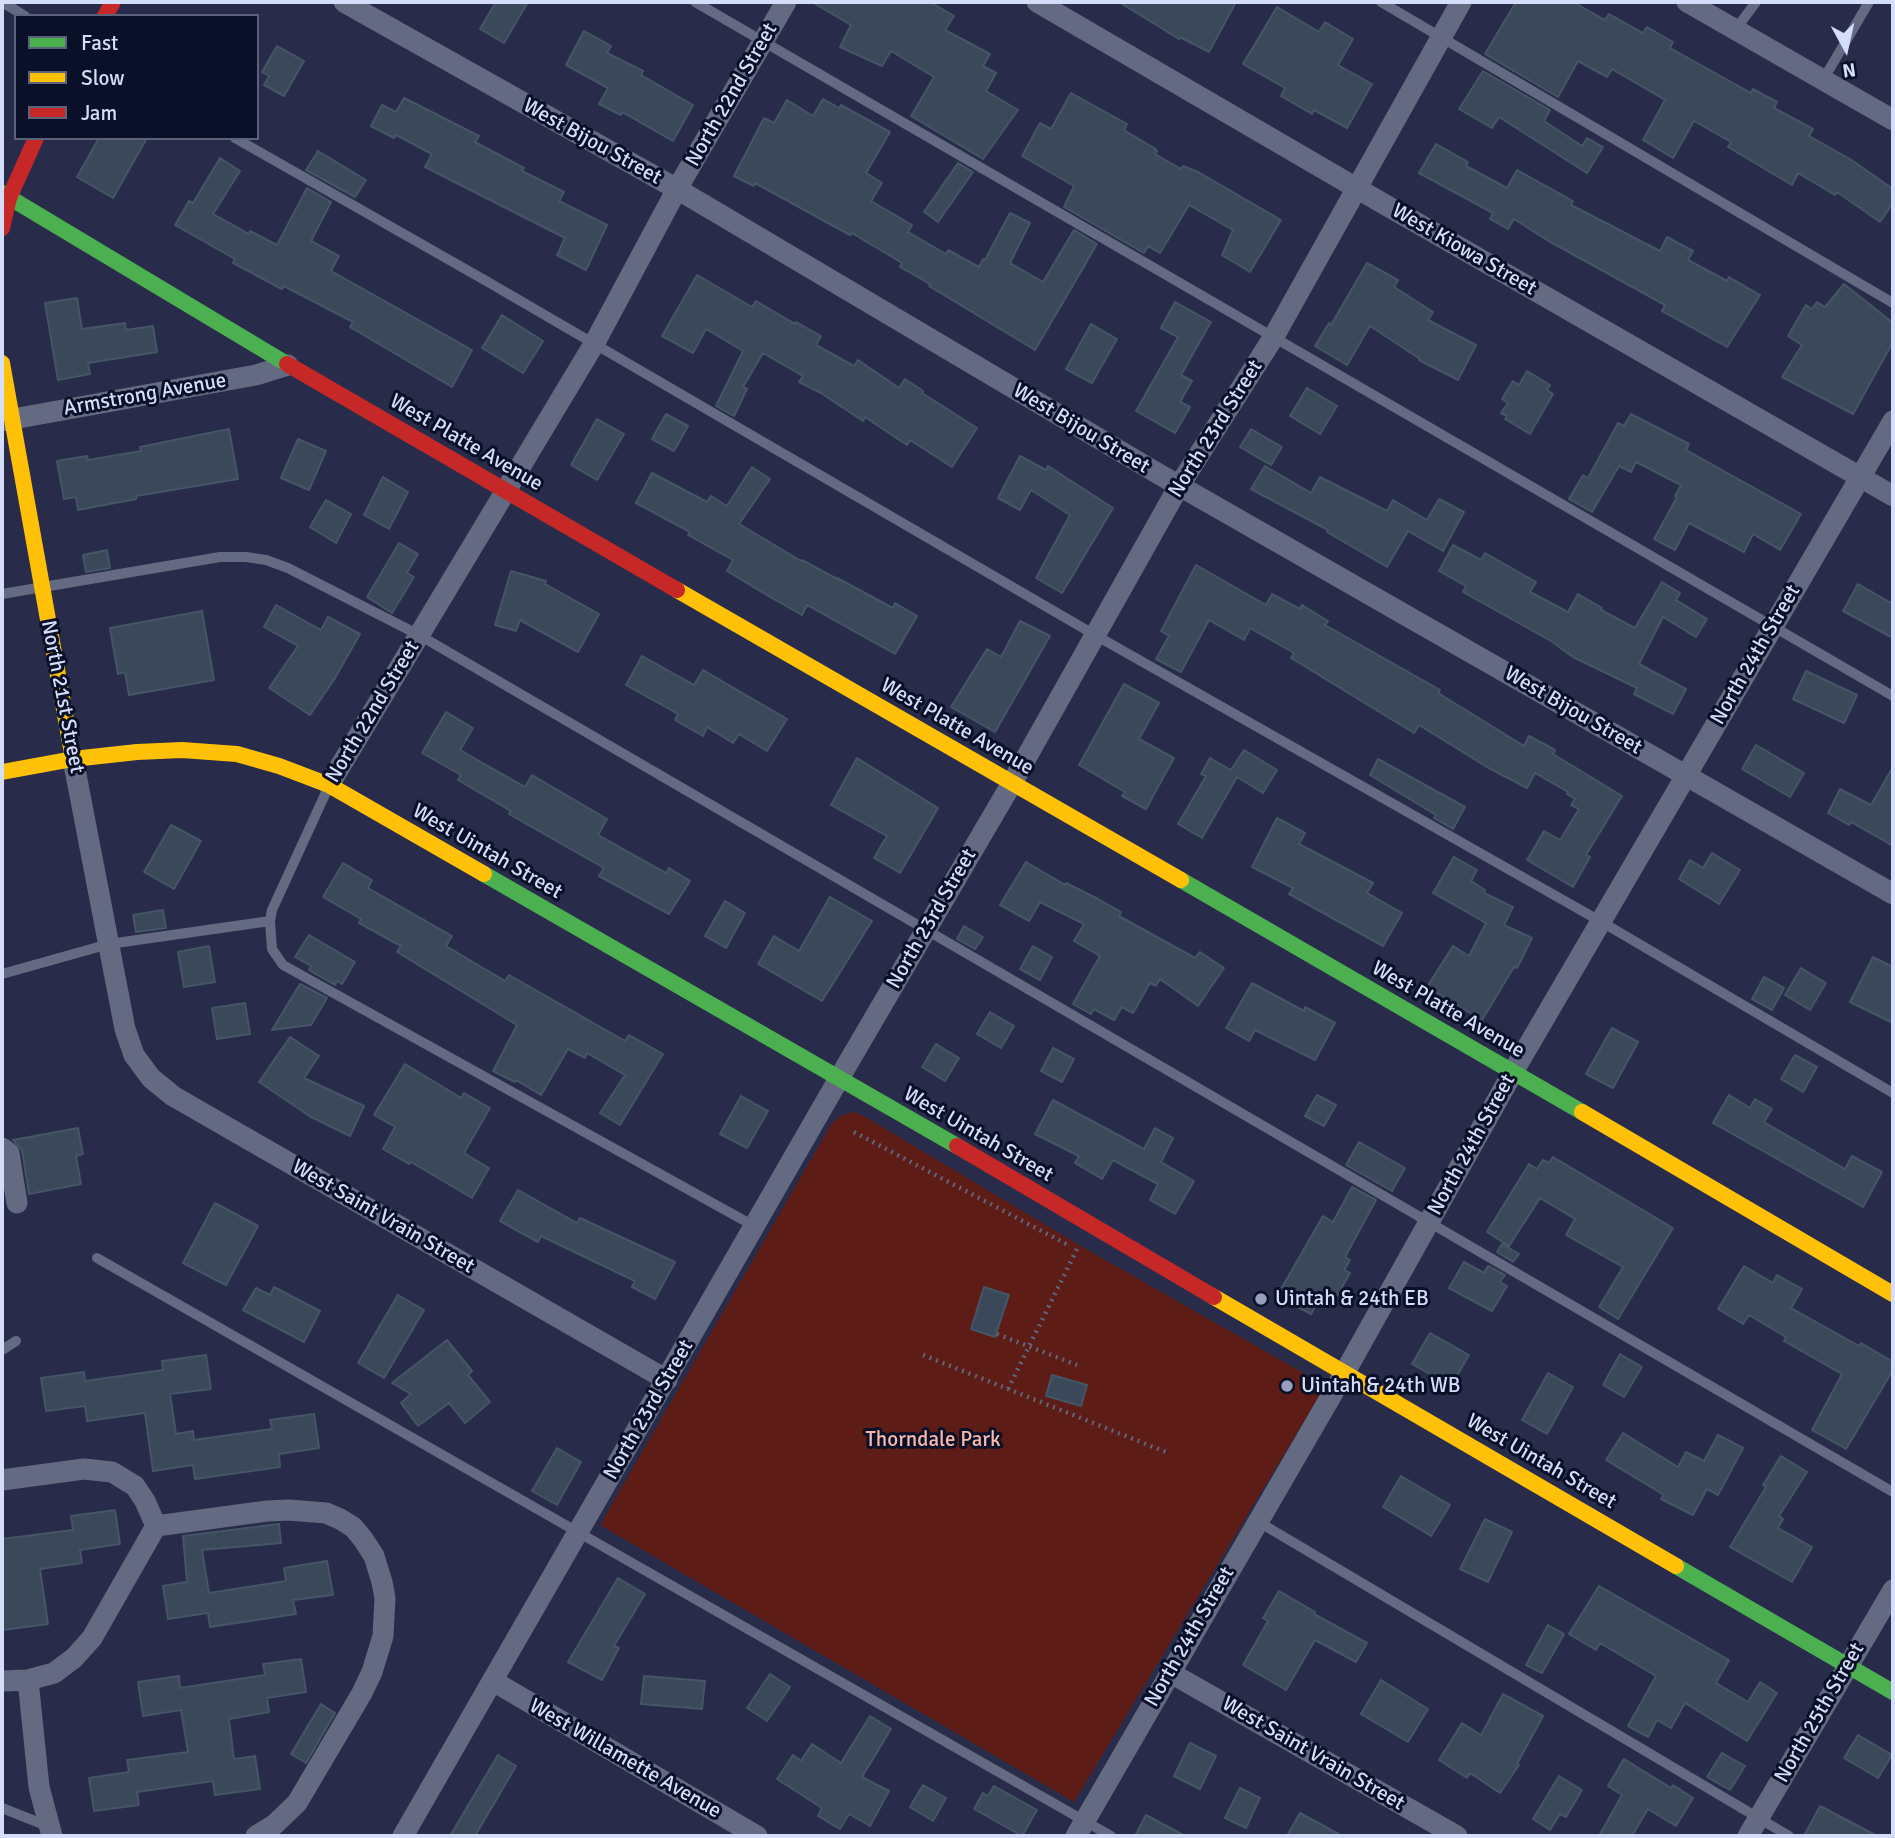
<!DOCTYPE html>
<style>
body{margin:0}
#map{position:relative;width:1895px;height:1838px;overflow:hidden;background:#282c4a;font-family:Signika,sans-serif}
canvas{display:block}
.frame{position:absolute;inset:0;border:4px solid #d4ddf9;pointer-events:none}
.legend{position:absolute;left:14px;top:14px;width:245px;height:126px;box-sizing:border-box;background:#0a1027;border:2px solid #5b627b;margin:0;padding:9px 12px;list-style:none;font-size:21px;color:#d4ddf9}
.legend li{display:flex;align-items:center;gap:14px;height:35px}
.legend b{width:35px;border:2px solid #5b627b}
.north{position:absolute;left:1811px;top:14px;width:70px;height:70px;-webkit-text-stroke:5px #0a1027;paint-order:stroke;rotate:172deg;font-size:19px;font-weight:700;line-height:28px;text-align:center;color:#d4ddf9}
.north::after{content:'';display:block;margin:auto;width:24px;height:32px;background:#d4ddf9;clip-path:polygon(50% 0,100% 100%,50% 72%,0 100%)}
</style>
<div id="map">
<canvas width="1895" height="1838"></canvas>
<div class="frame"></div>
<ul class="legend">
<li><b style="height:9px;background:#4caf50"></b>Fast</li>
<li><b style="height:9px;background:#ffc107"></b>Slow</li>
<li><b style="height:9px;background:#c62828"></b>Jam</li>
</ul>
<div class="north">N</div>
</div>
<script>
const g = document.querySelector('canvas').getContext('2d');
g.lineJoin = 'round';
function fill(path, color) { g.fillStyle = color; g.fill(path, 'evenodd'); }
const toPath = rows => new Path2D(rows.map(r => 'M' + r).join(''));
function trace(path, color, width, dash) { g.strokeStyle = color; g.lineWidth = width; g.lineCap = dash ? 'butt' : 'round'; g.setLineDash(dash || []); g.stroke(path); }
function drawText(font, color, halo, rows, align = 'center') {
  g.font = font + ' Signika,sans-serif'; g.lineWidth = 6; g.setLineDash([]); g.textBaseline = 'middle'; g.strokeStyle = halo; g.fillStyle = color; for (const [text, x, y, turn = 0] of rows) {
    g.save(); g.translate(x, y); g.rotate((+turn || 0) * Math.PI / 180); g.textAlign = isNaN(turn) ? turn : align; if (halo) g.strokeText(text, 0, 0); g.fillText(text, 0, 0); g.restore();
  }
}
fill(toPath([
 [854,1112,867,1118,1079,1245,1312,1378,1319,1386,1318,1398,1074,1802,600,1525,832,1123,842,1115]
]), '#5d1c16');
const building = toPath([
 [496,2,528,2,504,43,480,29,496,2],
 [812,2,930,2,954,16,945,30,990,54,983,66,996,73,986,91,1018,110,983,159,911,116,934,77,891,51,882,66,840,47,851,25,812,2],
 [1119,2,1236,2,1209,52,1180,37,1179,39,1119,2],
 [1516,2,1573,2,1605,20,1609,14,1643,33,1647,27,1673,42,1670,48,1751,93,1753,89,1777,102,1774,108,1813,129,1809,136,1850,159,1893,189,1893,203,1880,222,1837,192,1835,195,1798,173,1792,185,1728,147,1731,142,1694,121,1673,158,1643,140,1665,100,1612,69,1607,77,1578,61,1558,97,1485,54,1516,2],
 [1277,7,1319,32,1325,22,1353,39,1338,65,1372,84,1347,128,1314,110,1312,114,1281,96,1285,88,1243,64,1277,7],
 [584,31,611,46,607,53,643,71,641,75,693,105,673,141,622,112,621,115,599,104,608,88,566,65,584,31],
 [277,46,304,61,284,96,264,85,269,76,262,72,277,46],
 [1483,71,1550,110,1544,121,1582,146,1587,138,1603,147,1587,173,1499,117,1492,128,1459,109,1483,71],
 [1071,93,1127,124,1124,130,1154,148,1157,151,1155,154,1181,169,1183,166,1198,172,1281,220,1250,272,1222,255,1233,230,1189,205,1160,253,1148,246,1144,253,1064,207,1074,186,1022,156,1040,123,1051,129,1071,93],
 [404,98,479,136,475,142,524,168,522,171,564,192,559,201,607,225,586,270,557,255,565,238,425,167,432,154,396,135,394,138,371,126,382,105,396,112,404,98],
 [823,99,839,108,841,105,890,132,866,173,882,183,871,201,912,225,908,232,946,254,948,250,979,267,983,259,985,260,1010,213,1030,223,1010,263,1043,282,1074,230,1097,244,1035,350,929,286,930,284,900,267,902,263,852,233,850,235,755,183,754,186,734,176,764,118,774,123,787,100,813,116,823,99],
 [99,138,147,138,113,198,77,177,99,138],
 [1436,144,1468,162,1466,166,1507,188,1517,170,1573,201,1571,205,1660,251,1667,237,1693,251,1688,260,1727,281,1729,277,1760,295,1727,347,1662,311,1665,305,1547,240,1514,219,1508,229,1490,219,1493,213,1419,173,1436,144],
 [318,151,366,180,355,197,306,170,318,151],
 [220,158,240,171,213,214,249,234,250,231,277,245,307,188,331,202,311,241,339,256,331,271,472,350,452,387,350,327,353,322,284,286,282,289,233,263,235,259,175,225,189,201,193,203,220,158],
 [958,163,973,172,938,222,924,212,958,163],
 [1367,263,1398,280,1394,287,1433,312,1428,320,1476,345,1458,380,1419,360,1420,359,1370,326,1347,365,1315,346,1329,323,1331,325,1367,263],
 [697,275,752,307,756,301,795,324,796,322,821,336,816,345,854,366,858,360,899,388,905,379,923,391,922,393,977,428,952,467,910,440,907,445,865,417,863,421,821,393,799,382,803,376,763,353,743,387,747,389,734,416,716,406,743,351,706,329,693,353,662,336,697,275],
 [1844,284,1893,323,1893,342,1853,414,1782,377,1802,345,1788,336,1806,305,1812,309,1817,302,1825,307,1844,284],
 [77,298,82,329,125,323,126,330,153,326,157,352,88,363,90,374,58,380,45,303,77,298],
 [1175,302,1211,322,1181,375,1192,381,1180,402,1190,407,1175,433,1136,411,1178,337,1161,328,1175,302],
 [502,315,543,341,523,373,482,348,502,315],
 [1091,324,1117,339,1092,383,1066,369,1091,324],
 [1527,371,1550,385,1547,390,1553,394,1530,434,1505,419,1507,416,1501,413,1508,403,1502,399,1513,381,1519,385,1527,371],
 [1307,388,1337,406,1320,434,1290,416,1307,388],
 [666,414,688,426,674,451,652,439,666,414],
 [1631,414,1689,444,1686,450,1801,514,1780,550,1753,534,1744,552,1689,523,1675,550,1654,539,1677,497,1675,496,1681,485,1636,462,1631,472,1619,466,1592,512,1569,499,1583,475,1588,478,1618,423,1624,426,1631,414],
 [597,419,624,434,597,480,571,465,597,419],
 [229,429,238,479,136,496,136,499,78,510,76,497,64,499,57,461,87,456,88,460,141,451,140,447,229,429],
 [1251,429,1282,447,1271,465,1240,447,1251,429],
 [298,439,326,451,309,490,281,478,298,439],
 [1020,456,1046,470,1048,466,1113,508,1062,593,1036,578,1070,515,1031,490,1020,510,998,498,1020,456],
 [1265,466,1311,493,1320,477,1387,511,1393,500,1427,520,1439,499,1464,512,1443,551,1408,531,1387,567,1327,532,1328,530,1251,489,1265,466],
 [752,467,770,479,739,524,801,561,802,560,837,579,837,578,893,608,895,603,917,616,895,654,807,605,802,615,765,594,727,571,733,560,688,535,690,532,636,503,652,473,707,502,711,496,727,506,752,467],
 [383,477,408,492,389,529,364,515,383,477],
 [326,500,351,514,336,543,310,527,326,500],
 [399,543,418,554,407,573,414,577,392,613,367,597,399,543],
 [1453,545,1481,560,1485,553,1536,582,1530,592,1568,612,1578,594,1602,608,1601,610,1635,628,1662,582,1680,593,1676,600,1707,619,1696,637,1663,617,1639,664,1686,689,1673,714,1634,694,1637,688,1573,657,1551,641,1463,592,1466,586,1439,571,1453,545],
 [107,550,110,568,86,572,83,555,107,550],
 [1196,565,1266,605,1272,594,1300,609,1302,605,1328,621,1325,625,1440,690,1438,693,1524,746,1529,736,1555,750,1553,754,1622,796,1586,855,1590,857,1573,887,1527,860,1544,831,1560,840,1579,809,1571,805,1575,799,1567,794,1568,792,1535,773,1527,788,1487,767,1419,725,1414,733,1291,658,1294,653,1250,628,1244,640,1209,620,1181,672,1156,659,1169,636,1161,631,1196,565],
 [511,571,546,581,545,584,599,614,578,652,520,620,516,631,495,625,511,571],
 [1858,584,1893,604,1893,638,1843,611,1858,584],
 [276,605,321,630,328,617,360,634,335,678,310,715,269,688,298,646,264,627,276,605],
 [202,611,214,680,129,695,125,672,118,674,110,628,202,611],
 [1020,621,1050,636,995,732,951,707,987,649,1001,657,1020,621],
 [642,656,694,685,703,670,787,719,767,751,739,734,733,743,707,727,703,736,675,720,678,714,626,685,642,656],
 [1806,671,1857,695,1844,723,1793,699,1806,671],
 [1124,684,1159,703,1139,739,1174,758,1146,809,1122,796,1125,792,1079,765,1124,684],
 [446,712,473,728,460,750,525,787,532,775,607,819,598,835,666,873,669,868,690,881,669,914,599,876,604,868,509,814,511,811,458,780,461,775,422,753,446,712],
 [1756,745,1804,773,1790,797,1742,769,1756,745],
 [1244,750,1277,770,1263,793,1237,777,1202,838,1178,824,1206,776,1201,774,1210,758,1231,770,1244,750],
 [857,758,938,808,900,873,874,858,887,836,831,805,857,758],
 [1378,759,1465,807,1453,829,1434,818,1436,815,1370,775,1378,759],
 [1893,767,1893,846,1851,822,1849,825,1828,813,1840,789,1871,805,1893,767],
 [1277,818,1305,833,1299,844,1373,883,1367,893,1402,913,1383,946,1289,894,1293,888,1252,867,1277,818],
 [171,825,201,841,174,889,144,872,171,825],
 [1712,853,1740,870,1719,904,1679,879,1690,860,1703,868,1712,853],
 [1454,857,1477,870,1471,881,1485,890,1484,893,1513,907,1504,925,1532,938,1517,968,1514,967,1482,1020,1427,987,1453,946,1469,956,1486,923,1433,893,1454,857],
 [1026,862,1065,885,1066,883,1098,899,1121,912,1119,916,1195,958,1200,952,1224,968,1198,1006,1160,979,1156,986,1150,983,1133,1013,1122,1007,1114,1020,1094,1009,1091,1014,1073,1004,1100,956,1074,941,1084,924,1040,902,1029,921,1000,905,1026,862],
 [343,863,372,880,368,888,452,936,446,946,505,981,509,975,625,1041,629,1035,663,1054,620,1125,600,1113,625,1075,587,1053,585,1058,568,1049,541,1095,516,1080,515,1082,493,1071,517,1025,397,952,401,946,359,923,361,919,323,897,343,863],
 [830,897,872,921,822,1001,758,964,774,936,799,951,830,897],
 [725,901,745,913,726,948,705,936,725,901],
 [163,910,166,928,136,932,133,915,163,910],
 [964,926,983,937,975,949,957,939,964,926],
 [309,935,355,962,342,984,337,981,335,985,309,970,311,966,295,957,309,935],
 [209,946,215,982,184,987,178,952,209,946],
 [1033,946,1052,957,1040,980,1020,969,1033,946],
 [1873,957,1893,967,1893,1023,1850,1002,1873,957],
 [1801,968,1826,983,1810,1010,1785,995,1801,968],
 [1764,977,1784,988,1772,1010,1752,999,1764,977],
 [1252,983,1304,1011,1305,1007,1335,1023,1315,1060,1255,1030,1249,1041,1226,1028,1252,983],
 [300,984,327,998,311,1025,272,1030,300,984],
 [245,1003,250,1034,217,1039,212,1008,245,1003],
 [990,1012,1014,1026,1001,1048,977,1034,990,1012],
 [1612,1028,1638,1042,1613,1088,1586,1074,1612,1028],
 [290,1037,319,1056,304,1078,364,1106,350,1136,311,1117,259,1082,290,1037],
 [936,1044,959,1058,945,1081,922,1067,936,1044],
 [1053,1048,1074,1059,1062,1082,1041,1071,1053,1048],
 [1795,1055,1817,1067,1803,1092,1781,1079,1795,1055],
 [405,1064,461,1098,464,1093,490,1108,464,1153,489,1168,472,1198,411,1162,409,1164,383,1149,395,1127,374,1115,405,1064],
 [1317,1095,1336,1105,1324,1126,1305,1116,1317,1095],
 [1729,1095,1750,1108,1755,1099,1772,1109,1764,1122,1845,1169,1852,1156,1882,1172,1863,1207,1713,1123,1729,1095],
 [741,1096,768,1111,747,1148,720,1134,741,1096],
 [1053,1100,1144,1149,1155,1128,1173,1138,1161,1162,1194,1181,1175,1214,1150,1200,1158,1184,1113,1160,1102,1179,1075,1163,1079,1156,1035,1134,1053,1100],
 [78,1128,83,1154,76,1156,81,1184,29,1194,22,1150,13,1140,78,1128],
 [1359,1142,1405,1168,1392,1191,1346,1165,1359,1142],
 [1553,1157,1673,1228,1618,1319,1599,1307,1623,1267,1566,1235,1575,1219,1540,1198,1509,1246,1487,1232,1529,1164,1537,1169,1543,1160,1549,1163,1553,1157],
 [1352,1187,1376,1200,1345,1257,1350,1260,1344,1270,1350,1273,1337,1296,1325,1289,1311,1314,1277,1296,1323,1216,1333,1222,1352,1187],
 [518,1190,577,1223,580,1218,675,1262,655,1299,632,1287,635,1281,541,1236,538,1242,500,1221,518,1190],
 [215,1203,258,1226,226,1285,183,1263,215,1203],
 [1502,1244,1519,1254,1513,1262,1497,1252,1502,1244],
 [1464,1262,1484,1273,1488,1266,1505,1275,1500,1282,1507,1286,1492,1311,1449,1288,1464,1262],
 [1744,1266,1773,1283,1777,1275,1802,1289,1791,1308,1859,1346,1861,1343,1893,1362,1893,1370,1846,1449,1812,1430,1842,1374,1784,1341,1786,1337,1749,1315,1743,1324,1718,1309,1744,1266],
 [274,1287,320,1311,304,1342,243,1310,256,1288,270,1295,274,1287],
 [984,1287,1009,1295,995,1337,971,1329,984,1287],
 [398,1295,424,1310,384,1378,358,1363,398,1295],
 [1430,1333,1469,1355,1451,1386,1412,1364,1430,1333],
 [447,1340,472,1371,468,1375,490,1402,465,1423,449,1403,418,1426,401,1403,411,1394,392,1383,447,1340],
 [1620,1354,1642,1367,1624,1397,1603,1385,1620,1354],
 [206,1355,211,1389,170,1394,176,1434,193,1431,194,1440,272,1429,270,1420,314,1414,319,1448,279,1454,280,1467,195,1479,193,1465,153,1471,145,1413,87,1421,85,1406,46,1411,41,1378,84,1372,85,1381,163,1370,162,1361,206,1355],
 [1548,1373,1573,1387,1547,1434,1522,1420,1548,1373],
 [1052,1375,1087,1385,1081,1406,1046,1396,1052,1375],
 [1623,1433,1678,1467,1686,1452,1704,1461,1718,1435,1743,1448,1718,1495,1707,1489,1693,1515,1661,1499,1664,1495,1606,1460,1623,1433],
 [557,1448,581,1462,557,1505,532,1491,557,1448],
 [1781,1456,1807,1472,1779,1516,1783,1519,1778,1528,1812,1547,1792,1582,1730,1547,1766,1487,1763,1485,1781,1456],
 [1401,1476,1450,1505,1431,1536,1383,1507,1401,1476],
 [115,1510,120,1544,80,1550,82,1563,40,1569,48,1624,3,1630,2,1539,73,1530,71,1516,115,1510],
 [1485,1519,1512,1532,1488,1582,1460,1569,1485,1519],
 [279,1524,281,1543,202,1550,209,1593,286,1581,284,1568,327,1561,333,1595,293,1600,296,1614,210,1627,208,1613,168,1619,163,1586,187,1582,183,1536,279,1524],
 [618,1578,645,1594,614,1646,619,1648,602,1680,568,1662,618,1578],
 [1599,1586,1729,1660,1716,1683,1748,1702,1760,1682,1777,1693,1747,1741,1685,1703,1671,1728,1657,1720,1648,1737,1628,1726,1656,1676,1600,1643,1596,1650,1569,1634,1599,1586],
 [1279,1591,1315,1612,1314,1614,1367,1643,1356,1662,1315,1640,1286,1690,1243,1665,1268,1621,1263,1618,1279,1591],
 [1548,1625,1564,1634,1542,1673,1526,1665,1548,1625],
 [301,1659,306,1692,267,1698,269,1712,229,1719,234,1759,255,1756,260,1789,215,1795,213,1781,137,1792,139,1805,94,1811,89,1778,129,1772,127,1760,188,1752,181,1710,143,1716,138,1682,179,1676,180,1688,265,1675,263,1664,301,1659],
 [770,1674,790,1687,767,1721,747,1708,770,1674],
 [644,1676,705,1681,702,1709,641,1704,644,1676],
 [1381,1680,1428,1709,1408,1742,1361,1714,1381,1680],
 [1503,1694,1543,1716,1517,1764,1519,1765,1500,1793,1470,1773,1467,1778,1439,1760,1462,1723,1481,1735,1503,1694],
 [321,1704,335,1713,306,1763,291,1754,321,1704],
 [870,1716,891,1729,862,1777,889,1791,870,1826,849,1814,840,1829,818,1816,822,1808,777,1779,793,1755,801,1761,812,1744,841,1763,870,1716],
 [1858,1735,1892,1755,1878,1778,1844,1758,1858,1735],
 [1190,1743,1216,1756,1200,1789,1174,1776,1190,1743],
 [1722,1753,1745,1766,1730,1790,1707,1777,1722,1753],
 [498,1755,516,1766,475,1836,450,1836,498,1755],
 [1624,1759,1671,1788,1673,1785,1693,1798,1676,1826,1648,1809,1632,1836,1599,1836,1622,1795,1608,1786,1624,1759],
 [1559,1776,1582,1790,1566,1817,1560,1814,1550,1830,1533,1819,1559,1776],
 [923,1785,946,1798,933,1821,910,1807,923,1785],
 [994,1786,1037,1810,1022,1836,974,1809,983,1793,988,1796,994,1786],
 [1240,1788,1260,1798,1246,1828,1225,1818,1240,1788],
 [1820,1806,1877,1836,1804,1836,1820,1806],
 [1300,1813,1342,1836,1287,1836,1300,1813],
 [1146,1815,1185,1836,1135,1836,1146,1815]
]);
fill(building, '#3b485a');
trace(building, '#456', 2);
trace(toPath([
 [854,1132,1070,1246],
 [997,1334,1077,1365],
 [923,1355,1166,1452],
 [1008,1389,1079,1245]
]), '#60657c', 4.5, [2, 5]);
trace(toPath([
 [2,2,25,16],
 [695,2,1893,696],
 [1381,2,1893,303],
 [1736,29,1756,2],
 [1823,80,1869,2],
 [235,138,488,282,1095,635,1600,921,1893,1093],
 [2,594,220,557,246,557,266,560,288,568,419,635,1893,1492],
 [328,788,272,910,270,921,272,949,283,965,754,1226],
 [2,974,109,944,270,921],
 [97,1258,1111,1836],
 [2,1350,16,1341],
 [1257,1521,1789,1836],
 [2,1808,50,1827]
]), '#646a81', 10);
trace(toPath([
 [344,2,677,189,1157,473,1893,894],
 [1037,2,1377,200,1893,496],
 [1687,2,1893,120],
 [2,421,256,375,288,365],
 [73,759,125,1029,134,1055,151,1078,173,1096,667,1380],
 [329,785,594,344,677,189,786,2],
 [2,1148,9,1153,17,1203],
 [2,1480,84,1469,112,1472,135,1486,145,1501,156,1526],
 [1169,1672,1457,1836],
 [2,1681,28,1680],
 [493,1681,757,1836],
 [52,1836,39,1787,28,1680,54,1673,74,1658,92,1638,156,1526,267,1511,289,1510,326,1513,340,1519,353,1527,363,1539,374,1556,382,1582,385,1598,383,1636,372,1672,362,1693,297,1803,274,1825,256,1836],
 [403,1836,848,1063,1012,783,1179,486,1273,338,1461,2],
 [1076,1836,1345,1372,1513,1072,1893,421],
 [1748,1836,1893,1590]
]), '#646a81', 21);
trace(toPath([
 [2,193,287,364],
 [484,874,957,1146],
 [1181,880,1582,1112],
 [1676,1566,1893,1692]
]), '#4caf50', 16);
trace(toPath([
 [2,363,73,759],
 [677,590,1181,880],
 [2,772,73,759,137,752,182,750,237,754,279,766,329,785,484,874],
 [1582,1112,1893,1294],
 [1214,1297,1676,1566]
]), '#ffc107', 16);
trace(toPath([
 [105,16,113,2],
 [2,228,9,198,36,138],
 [287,364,677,590],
 [957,1146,1214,1297]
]), '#c62828', 16);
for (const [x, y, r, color] of [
 [1261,1299,7,"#989fbc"],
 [1287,1386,7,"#989fbc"]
]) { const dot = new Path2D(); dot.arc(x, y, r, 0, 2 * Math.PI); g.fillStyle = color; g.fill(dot); trace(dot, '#0a1027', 2.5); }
drawText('21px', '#d4ddf9', '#0a1027', [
 ["North 22nd Street",732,95,-60],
 ["West Bijou Street",592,142,29],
 ["West Kiowa Street",1464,250,30],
 ["Armstrong Avenue",145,395,-10],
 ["West Bijou Street",1081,429,31],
 ["North 23rd Street",1216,429,-58],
 ["West Platte Avenue",466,443,30],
 ["North 24th Street",1756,655,-60],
 ["North 21st Street",62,697,79],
 ["West Bijou Street",1573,711,30],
 ["North 22nd Street",373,712,-59],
 ["West Platte Avenue",957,727,30],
 ["West Uintah Street",487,852,30],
 ["North 23rd Street",932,919,-60],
 ["West Platte Avenue",1448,1010,30],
 ["West Uintah Street",978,1135,30],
 ["North 24th Street",1472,1145,-61],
 ["West Saint Vrain Street",383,1217,30],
 ["North 23rd Street",649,1410,-60],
 ["West Uintah Street",1541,1462,30],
 ["North 24th Street",1190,1637,-60],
 ["North 25th Street",1820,1713,-60],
 ["West Saint Vrain Street",1313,1754,30],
 ["West Willamette Avenue",625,1759,30]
]);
drawText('21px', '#d4ddf9', '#0a1027', [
 ["Uintah & 24th EB",1275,1299],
 ["Uintah & 24th WB",1301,1386]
], 'left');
drawText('21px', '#f8b9ac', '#0a1027', [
 ["Thorndale Park",933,1440]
]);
</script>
